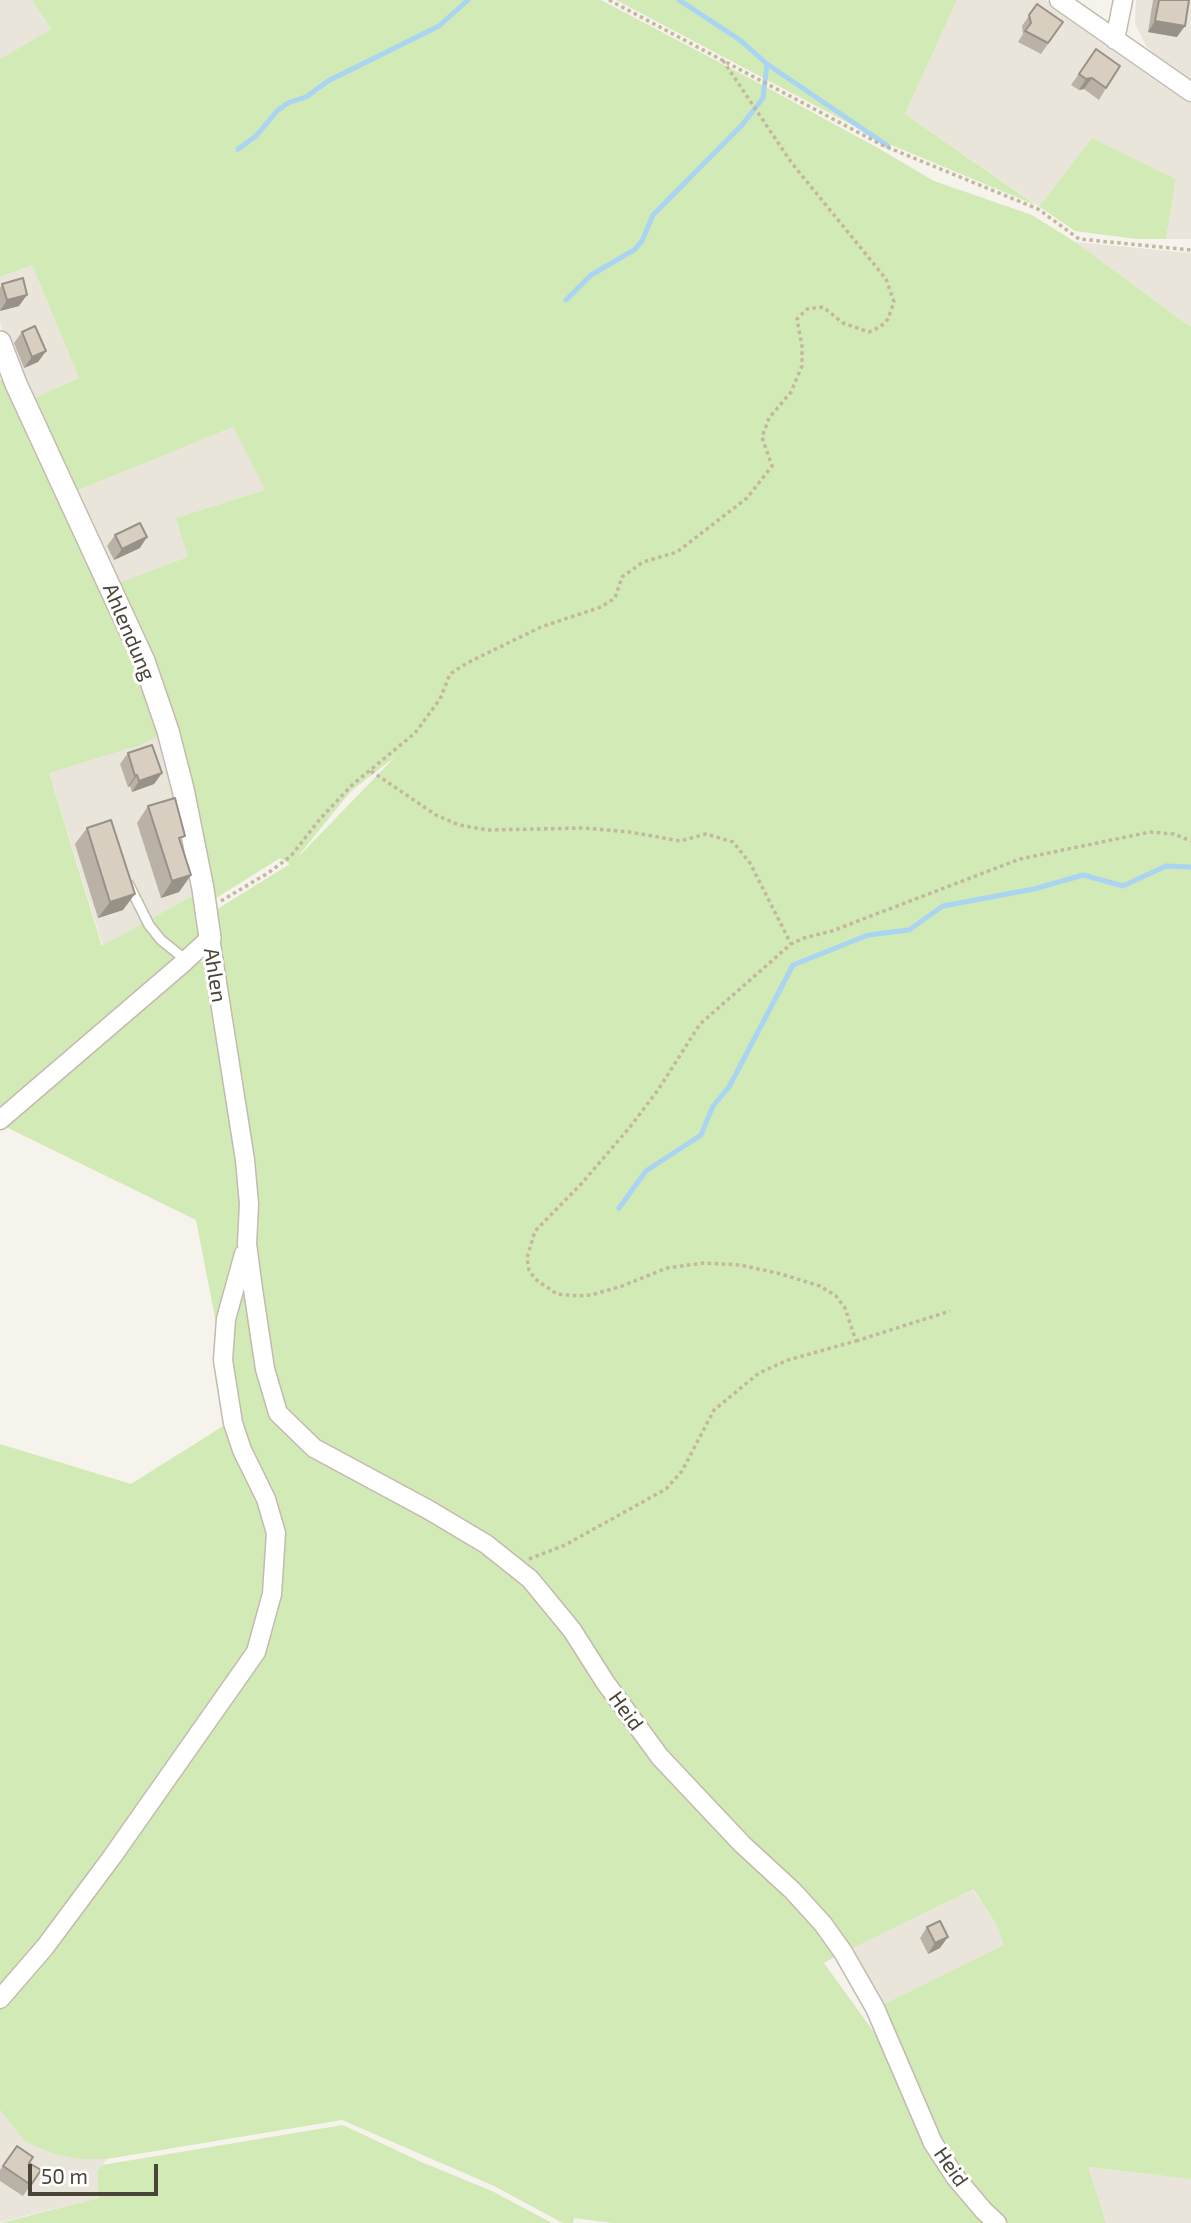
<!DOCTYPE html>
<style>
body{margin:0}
#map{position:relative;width:1191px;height:2223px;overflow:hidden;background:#f6f3ec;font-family:"Exo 2",sans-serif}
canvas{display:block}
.scale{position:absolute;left:28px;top:2164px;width:130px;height:32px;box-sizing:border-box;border:4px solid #4b4439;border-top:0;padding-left:9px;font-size:21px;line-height:24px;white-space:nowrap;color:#4b4439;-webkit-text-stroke:5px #fff;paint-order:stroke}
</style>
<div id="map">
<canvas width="1191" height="2223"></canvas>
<div class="scale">50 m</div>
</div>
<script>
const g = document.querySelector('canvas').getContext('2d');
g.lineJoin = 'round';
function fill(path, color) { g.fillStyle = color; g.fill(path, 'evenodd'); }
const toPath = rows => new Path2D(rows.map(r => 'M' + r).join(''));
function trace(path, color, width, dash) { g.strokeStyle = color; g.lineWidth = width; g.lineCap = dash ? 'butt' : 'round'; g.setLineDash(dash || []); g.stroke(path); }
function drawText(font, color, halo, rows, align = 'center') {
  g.font = font + ' "Exo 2",sans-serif'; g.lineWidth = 6; g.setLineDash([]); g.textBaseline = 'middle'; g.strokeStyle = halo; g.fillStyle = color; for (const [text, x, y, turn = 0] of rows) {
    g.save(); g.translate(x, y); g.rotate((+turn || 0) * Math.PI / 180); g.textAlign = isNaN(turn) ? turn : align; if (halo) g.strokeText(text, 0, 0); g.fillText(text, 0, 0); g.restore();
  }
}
fill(toPath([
 [0,0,32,0,51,29,0,59],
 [957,0,1046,0,1191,101,1191,239,1166,239,1176,179,1092,138,1040,207,905,114],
 [1136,0,1191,0,1191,84,1169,70,1146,46,1135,23],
 [1075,242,1191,253,1191,327],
 [32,265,79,378,30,400,6,344,0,322,0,277],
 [233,427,265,490,177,518,189,557,118,583,74,492],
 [162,735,199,899,190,897,103,946,49,773,141,745],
 [972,1889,998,1927,1005,1945,880,2006,849,1950],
 [0,2110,24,2141,80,2159,107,2159,97,2171,99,2198,0,2222],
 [1087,2167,1191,2179,1191,2223,1106,2223]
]), '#eae5da');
fill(toPath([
 [32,0,601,0,755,81,878,148,934,181,1032,215,1075,242,1191,327,1191,2179,1088,2167,1106,2223,1007,2223,989,2208,939,2141,880,2006,1004,1945,998,1927,973,1889,849,1950,751,1843,676,1765,534,1576,317,1446,282,1411,270,1368,214,911,290,864,280,858,213,900,118,583,188,557,176,518,265,490,233,427,74,492,30,400,79,378,32,265,0,277,0,59,51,29],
 [395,757,300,855,299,855,351,791],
 [616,0,957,0,905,114,1039,207,1092,138,1176,179,1166,239,1136,239,1075,231,1040,207,884,142],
 [7,379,136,661,162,735,141,745,49,773,102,946,190,897,199,899,203,920,198,937,180,960,0,1110,0,380],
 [197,961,204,962,208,968,238,1160,241,1234,219,1338,196,1220,2,1125],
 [241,1291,248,1293,274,1417,507,1565,567,1633,599,1683,789,1895,838,1955,824,1963,876,2035,908,2104,988,2223,613,2223,574,2218,573,2223,563,2223,494,2186,342,2120,107,2159,80,2159,54,2154,24,2141,0,2110,0,2009,84,1910,260,1661,281,1532,239,1425,228,1339],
 [228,1423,272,1533,270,1593,253,1653,143,1810,0,1990,0,1444,131,1484],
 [343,2125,419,2161,492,2191,552,2223,0,2223,99,2198,97,2171,102,2165]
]), '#d2eab5');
trace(toPath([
 [679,0,740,40,767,64,888,146],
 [238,149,256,136,277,111,288,103,306,97,328,81,439,26,468,0],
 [566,300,591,275,634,250,642,241,653,215,742,125,763,98,767,64],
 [619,1208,646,1171,701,1135,713,1106,729,1087,793,965,868,935,909,930,943,906,1034,889,1083,875,1123,886,1166,866,1191,867]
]), '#a9d4f2', 5);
const service = toPath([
 [129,885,149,925,161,940,186,960]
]);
const minor = toPath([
 [1059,0,1191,92],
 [1115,40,1123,0],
 [210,938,245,1160,249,1204,247,1244,253,1289,265,1369,278,1413,314,1448,429,1510,486,1544,530,1579,572,1630,605,1682,660,1757,742,1844,793,1891,823,1924,843,1952,875,2008,933,2143,956,2178,984,2211,997,2223],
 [0,1120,182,964,210,938],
 [0,1999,45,1947,112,1857,256,1652,272,1594,276,1533,266,1499,242,1450,233,1423,223,1360,226,1319,244,1254]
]);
const tertiary = toPath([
 [0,342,16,384,144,661,168,731,183,789,203,889,210,938]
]);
trace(service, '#c2bbae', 12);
trace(minor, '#c2bbae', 21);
trace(tertiary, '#c2bbae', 24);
trace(toPath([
 [609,0,882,145,1038,209,1079,239,1191,250],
 [371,771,436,815,459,825,488,830,584,828,630,832,680,841,706,834,733,842,750,863,791,944],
 [221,901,268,873,291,856,320,819,351,786,415,733,440,699,450,674,467,663,541,627,601,607,615,598,622,577,643,562,677,552,747,498,772,466,762,437,769,418,791,392,802,366,802,346,797,319,807,309,823,307,843,323,869,332,880,327,888,319,894,302,886,279,791,162,722,59],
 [856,1341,950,1311],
 [529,1559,565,1545,666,1489,682,1471,714,1410,759,1373,788,1360,856,1341,845,1308,836,1296,820,1286,781,1274,740,1265,704,1263,667,1268,622,1286,591,1295,578,1296,557,1294,535,1279,529,1270,527,1258,535,1231,582,1183,630,1127,658,1090,700,1024,791,944,804,938,832,931,1020,859,1150,832,1174,834,1191,841]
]), '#c4b79f', 3.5, [3.5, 3.5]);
trace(service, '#fff', 9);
trace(minor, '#fff', 18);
trace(tertiary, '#fff', 21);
fill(toPath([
 [1153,0,1189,0,1177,37,1148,32],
 [1037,4,1063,22,1041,54,1018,42,1023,34,1022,26],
 [1096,49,1106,88,1099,100,1084,89,1079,90,1071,85],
 [2,284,19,306,0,311,0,288],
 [22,332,46,351,38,362,24,368,14,343],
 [115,535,140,548,114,560,107,546],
 [128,753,162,773,154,784,132,792,130,786,128,787,120,764],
 [148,806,180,843,191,875,179,892,161,898,137,823],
 [87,828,123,910,98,918,75,844],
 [927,1927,940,1948,928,1954,920,1938],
 [17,2146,29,2163,41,2170,23,2196,0,2181,0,2170]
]), '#bab2a6');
fill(toPath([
 [1155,21,1185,26,1177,37,1148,32],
 [1092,78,1084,89,1079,90,1086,79],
 [27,295,19,306,0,311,7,300],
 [46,351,38,362,24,368,32,357],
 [147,537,140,548,114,560,122,549],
 [162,773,154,784,132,792,139,781],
 [137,775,130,786,128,787,135,776],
 [191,875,179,892,161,898,172,881],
 [135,894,123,910,98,918,110,902],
 [948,1937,940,1948,928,1954,935,1943]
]), '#979187');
const building = toPath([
 [1159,0,1189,0,1185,26,1155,21,1159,0],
 [1037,4,1063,22,1048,43,1025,31,1031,23,1029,15,1037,4],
 [1096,49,1120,66,1106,88,1092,78,1086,79,1079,74,1096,49],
 [23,278,27,295,7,300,2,284,23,278],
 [35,326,46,351,32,357,22,332,35,326],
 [140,523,147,537,122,549,115,535,140,523],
 [152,745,162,773,139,781,137,775,135,776,128,753,152,745],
 [175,798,185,836,179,838,191,875,172,881,148,806,175,798],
 [111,820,135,894,110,902,87,828,111,820],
 [940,1921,948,1937,935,1943,927,1927,940,1921],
 [17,2146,33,2157,29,2163,41,2170,31,2185,3,2166,17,2146]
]);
fill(building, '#d8cfc1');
trace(building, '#979187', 2);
drawText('21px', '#4b4439', '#fff', [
 ["Ahlendung",129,632,67],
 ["Ahlen",215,975,81],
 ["Heid",626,1711,54],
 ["Heid",951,2167,55]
]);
</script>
